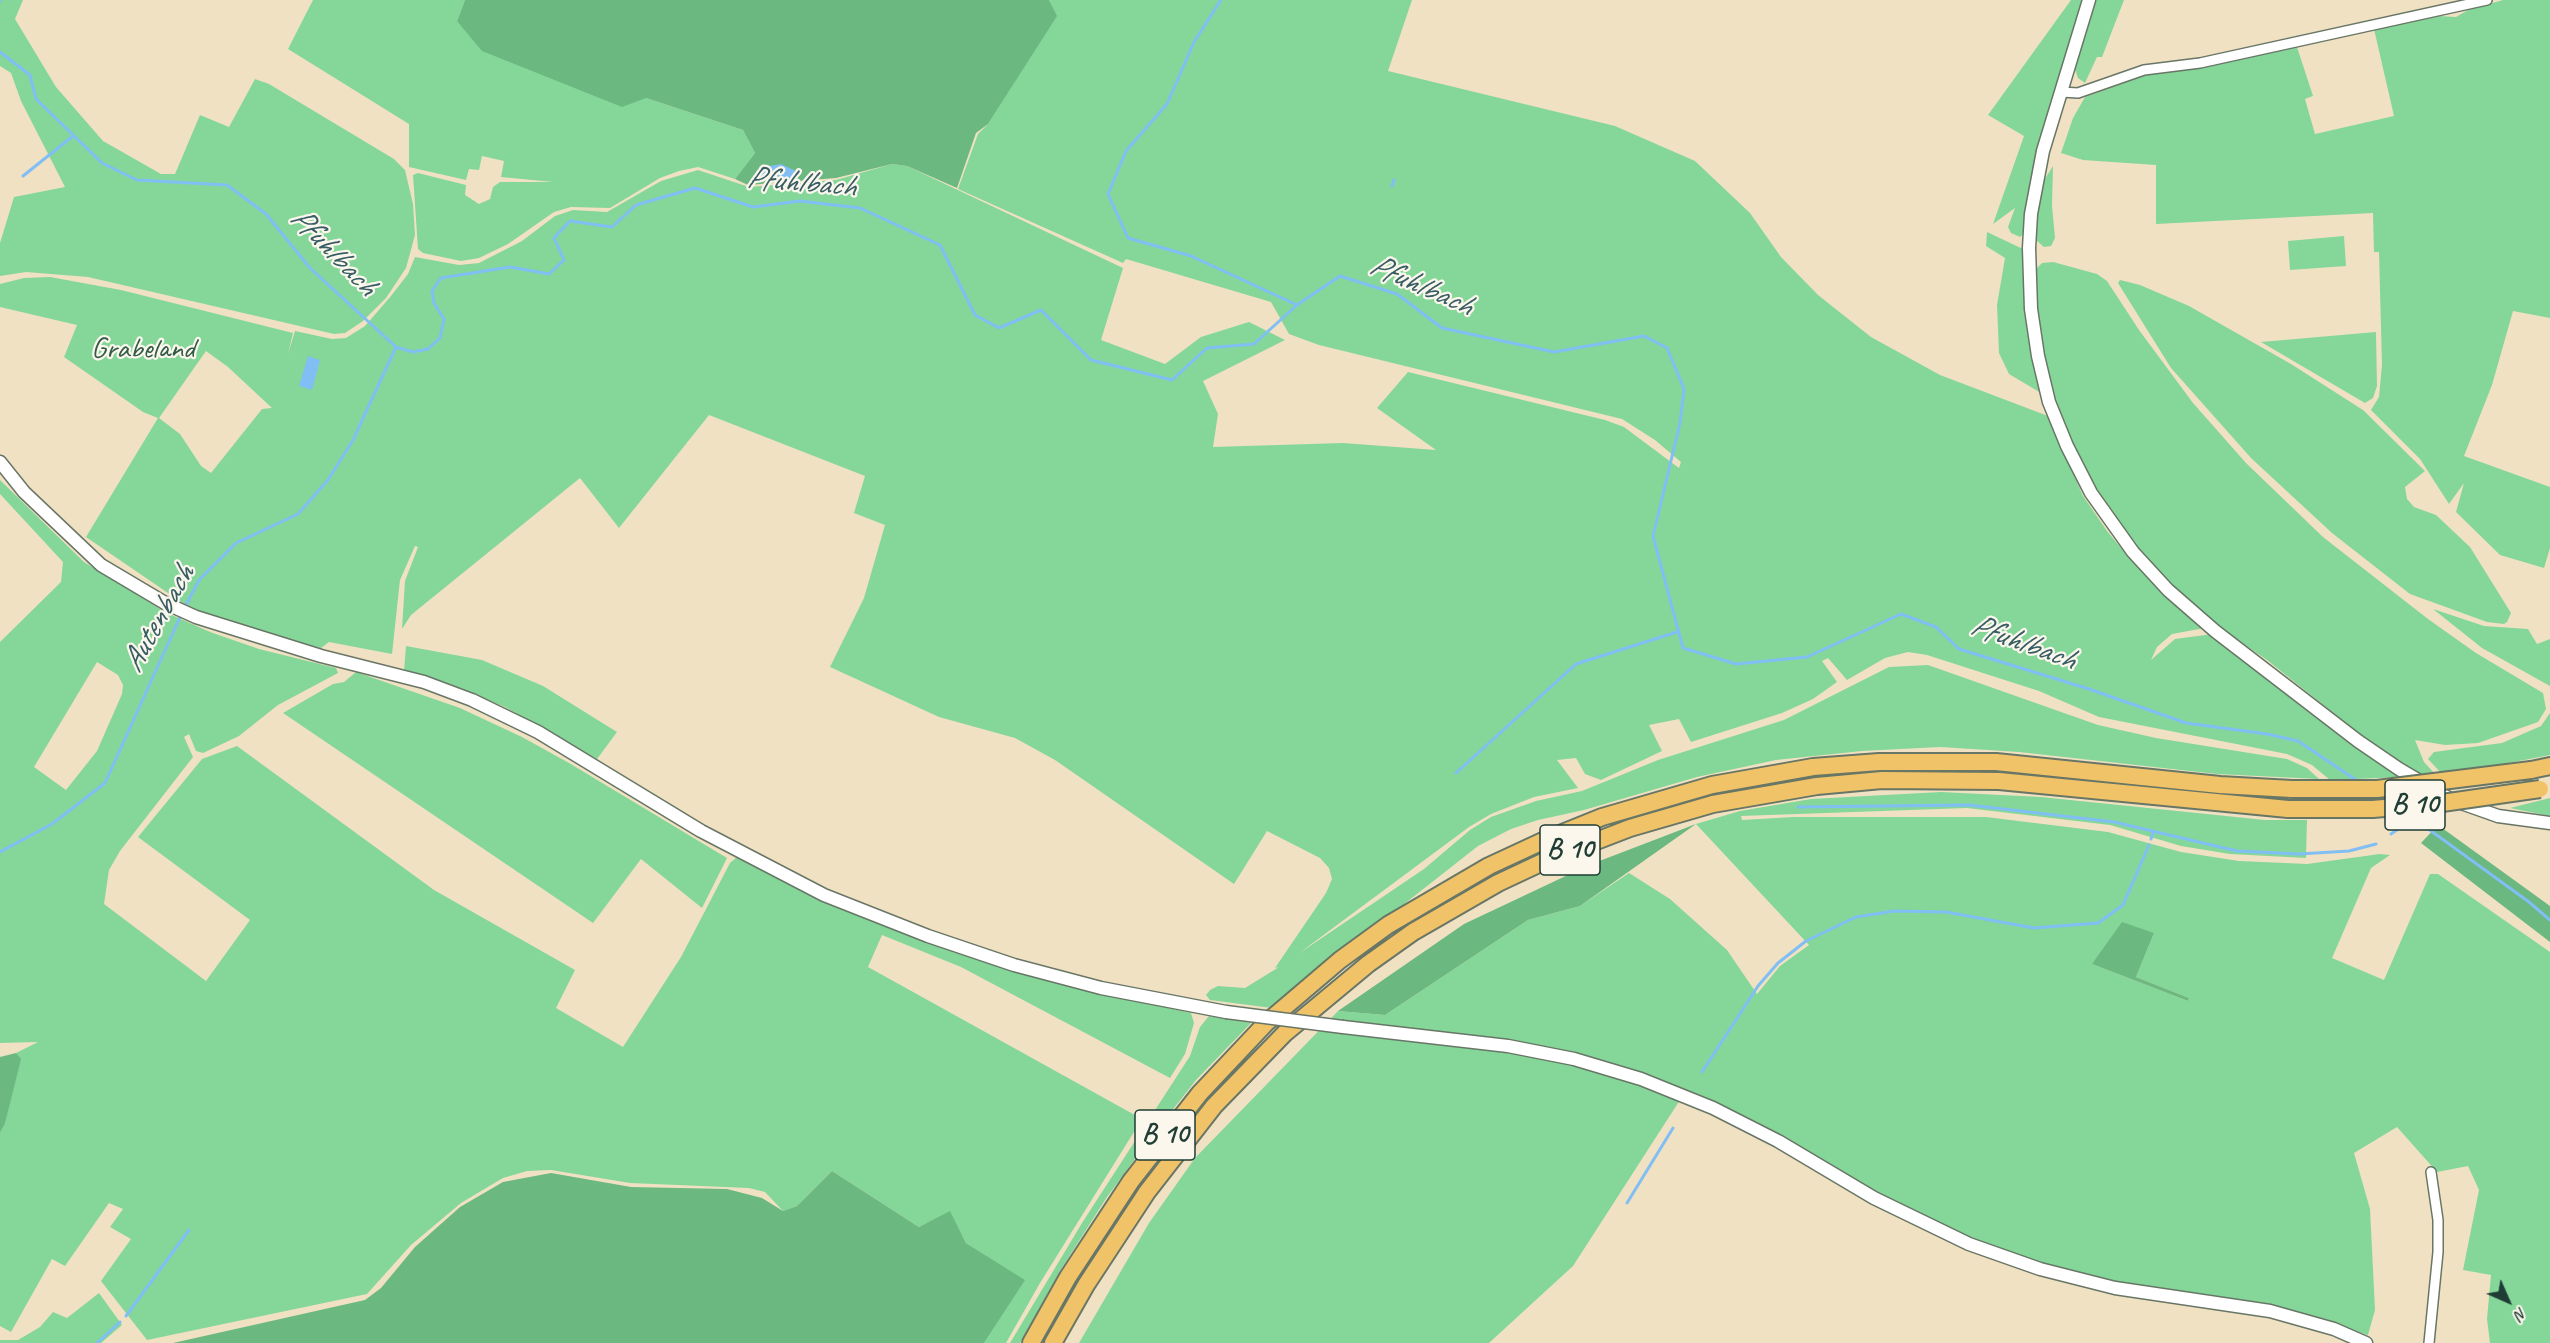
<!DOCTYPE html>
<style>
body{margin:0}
#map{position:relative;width:2550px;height:1343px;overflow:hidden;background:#f1e1c3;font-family:Caveat,sans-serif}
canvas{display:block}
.north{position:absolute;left:2478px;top:1271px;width:60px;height:60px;-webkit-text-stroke:4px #fbf7ec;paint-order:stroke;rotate:135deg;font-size:16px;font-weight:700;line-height:24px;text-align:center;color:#1f3d34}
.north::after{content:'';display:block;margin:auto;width:21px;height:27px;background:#1f3d34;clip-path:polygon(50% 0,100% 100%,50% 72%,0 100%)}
</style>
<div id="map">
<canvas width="2550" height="1343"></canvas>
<div class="north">N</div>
</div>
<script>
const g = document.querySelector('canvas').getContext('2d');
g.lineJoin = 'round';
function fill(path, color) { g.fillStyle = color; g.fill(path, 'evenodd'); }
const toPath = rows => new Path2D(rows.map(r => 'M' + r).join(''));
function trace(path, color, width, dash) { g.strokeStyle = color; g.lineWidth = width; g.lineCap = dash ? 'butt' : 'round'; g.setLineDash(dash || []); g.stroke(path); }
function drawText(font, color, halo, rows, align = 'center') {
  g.font = font + ' Caveat,sans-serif'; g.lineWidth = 4.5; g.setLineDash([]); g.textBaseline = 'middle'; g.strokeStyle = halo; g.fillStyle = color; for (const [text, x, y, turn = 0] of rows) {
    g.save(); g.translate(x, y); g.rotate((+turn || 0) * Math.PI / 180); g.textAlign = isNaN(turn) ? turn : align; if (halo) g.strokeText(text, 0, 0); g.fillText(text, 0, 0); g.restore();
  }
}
fill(toPath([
 [0,0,23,0,15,19,56,87,103,141,161,174,175,174,200,115,229,127,255,79,269,84,394,159,405,170,413,204,415,235,406,268,386,298,363,321,345,333,334,334,88,277,26,272,0,276,0,243,14,197,65,187,21,101,11,73,0,66],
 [313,0,465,0,457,21,646,98,743,130,755,153,735,179,698,167,679,171,660,178,610,208,571,207,554,212,508,244,479,258,461,261,423,253,418,249,413,175,418,173,466,185,465,195,479,204,490,199,493,187,500,182,553,182,501,177,504,161,482,156,479,170,469,169,466,180,409,167,409,124,288,49],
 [1049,0,1412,0,1388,71,1615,126,1695,161,1750,213,1781,257,1818,295,1871,337,1940,375,2048,416,2083,496,2107,531,2126,554,2205,628,2172,634,2157,647,2151,660,2175,639,2213,634,2310,713,2402,777,2330,780,2312,765,2287,754,2099,717,2039,691,1927,655,1908,652,1885,658,1847,680,1828,658,1822,661,1837,682,1813,699,1782,713,1691,742,1679,719,1649,725,1662,751,1601,780,1585,774,1576,758,1557,760,1578,788,1534,797,1491,814,1469,827,1298,954,1424,869,1470,830,1491,817,1536,801,1582,791,1658,760,1784,720,1889,667,1928,665,2098,725,2156,738,2287,759,2307,768,2319,779,2217,774,2019,752,1940,747,1862,751,1776,760,1697,777,1584,810,1538,820,1511,829,1478,846,1272,1008,1210,1000,1206,995,1210,990,1218,986,1245,988,1279,967,1275,968,1326,893,1332,879,1329,868,1320,858,1267,831,1234,884,1055,760,1015,738,939,717,830,667,864,598,885,525,854,513,865,476,709,415,619,528,580,478,411,615,402,629,405,581,418,547,415,546,400,580,392,654,329,642,321,648,262,634,217,619,190,608,86,537,158,418,143,412,64,357,77,325,0,307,0,284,24,278,50,277,121,290,293,333,288,354,295,331,332,339,346,338,365,326,391,296,408,274,415,257,459,265,479,263,522,241,555,216,573,210,607,212,661,181,698,170,749,187,836,180,892,164,907,166,1123,268,1101,340,1165,364,1201,337,1249,322,1285,340,1203,381,1218,414,1213,447,1343,443,1436,450,1377,408,1408,372,1605,420,1624,427,1679,468,1681,462,1655,440,1622,419,1319,345,1289,334,1271,302,1126,259,1123,263,958,189,978,134,988,124,1056,16],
 [206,351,228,367,272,408,262,409,211,473,201,466,180,434,159,418],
 [2071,0,2082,0,2056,93,2025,232,2020,237,2011,233,2008,227,2015,208,1993,224,2024,136,1988,115],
 [2096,0,2124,0,2102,57,2097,57,2085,83,2078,78,2074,67],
 [2503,0,2550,0,2550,318,2513,311,2492,385,2464,456,2550,487,2550,548,2544,568,2500,555,2456,512,2464,483,2449,504,2420,459,2371,410,2379,397,2382,365,2379,252,2374,252,2373,213,2156,224,2156,165,2083,160,2061,153,2073,118,2085,97,2149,74,2202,68,2297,47,2313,96,2305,99,2315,134,2394,116,2374,29,2439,16,2456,17,2468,10],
 [2053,166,2052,206,2055,238,2051,246,2044,247,2036,240,2036,219,2041,185],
 [1987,232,2025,250,2041,393,2009,374,1999,353,1997,305,2005,258,1986,246],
 [2344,236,2346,266,2290,270,2288,241],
 [2053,262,2097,274,2107,281,2139,330,2193,403,2246,463,2323,537,2428,619,2476,653,2543,693,2546,709,2538,722,2478,743,2445,745,2415,740,2424,762,2435,774,2418,775,2366,739,2267,660,2220,628,2172,586,2138,551,2096,491,2072,445,2054,401,2042,351,2034,271,2042,263],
 [2120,280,2140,285,2189,306,2291,364,2363,410,2425,471,2405,487,2407,499,2414,507,2436,515,2470,547,2511,613,2507,622,2504,624,2487,622,2410,594,2332,533,2251,458,2171,368,2118,283],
 [2376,332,2377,386,2373,398,2365,403,2261,342],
 [0,480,84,562,165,612,210,632,259,649,336,668,338,673,278,705,239,736,203,753,196,751,189,734,184,737,193,757,120,851,109,870,104,904,206,981,250,920,138,837,202,759,237,746,434,890,575,970,556,1008,623,1047,681,957,730,863,738,856,890,927,964,955,1052,982,1191,1013,1194,1023,1185,1054,1170,1078,961,967,882,935,868,967,1142,1119,1040,1283,1006,1343,984,1343,1024,1280,966,1243,950,1212,919,1227,832,1171,797,1206,783,1211,765,1192,749,1188,630,1183,551,1170,527,1171,503,1178,461,1203,411,1245,367,1294,147,1340,101,1281,131,1239,110,1227,123,1209,109,1203,65,1266,52,1259,11,1332,0,1326,0,1133,5,1124,20,1060,16,1053,38,1042,0,1043,0,642,61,582,63,562,0,494],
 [97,662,118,675,123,685,122,694,97,751,66,790,34,767],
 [2433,609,2484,626,2528,629,2537,644,2550,639,2550,686,2482,648],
 [406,646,482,660,543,686,617,732,597,759,505,707,452,685,404,671],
 [356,672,460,708,522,737,569,763,727,858,702,908,641,859,593,923,283,713,333,684,344,682],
 [2550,713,2550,755,2478,769,2441,773,2428,759,2434,752,2502,743,2541,726],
 [1941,792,2041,797,2265,820,2307,820,2306,858,2230,854,2181,846,2110,825,1967,808,1741,816,1742,820,1793,817,1986,817,2108,832,2181,852,2239,861,2307,864,2380,854,2390,855,2371,868,2332,958,2384,980,2430,874,2438,874,2550,952,2550,1343,2490,1343,2487,1319,2491,1275,2463,1270,2479,1190,2468,1166,2437,1172,2397,1127,2354,1153,2370,1209,2375,1310,2368,1335,2272,1305,2115,1288,1969,1244,1691,1099,1614,1077,1680,1100,1573,1266,1489,1343,1079,1343,1149,1223,1195,1158,1338,1011,1385,1015,1528,920,1580,906,1629,873,1670,899,1727,950,1757,994,1780,966,1809,945,1696,824,1740,811,1811,799],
 [2154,933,2136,977,2189,998,2188,1001,2092,964],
 [2550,798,2550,816,2510,808],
 [1209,1016,1251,1023,1196,1080,1145,1145,1107,1197,1061,1269,1020,1343,1010,1343,1082,1223,1190,1056,1200,1027],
 [99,1293,122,1325,101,1343,0,1343,0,1340,18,1340,40,1327,53,1312,67,1318]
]), '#84d799');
fill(toPath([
 [465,0,1049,0,1057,16,988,124,976,133,957,188,907,166,892,164,836,178,748,185,735,179,755,153,743,130,646,98,622,107,482,51,457,21],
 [1696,824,1580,906,1528,920,1385,1015,1338,1011,1464,924,1589,865],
 [2438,825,2550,906,2550,942,2421,843],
 [2122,922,2154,933,2136,977,2189,998,2188,1001,2092,964],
 [16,1053,21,1059,5,1124,0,1133,0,1057],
 [832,1171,919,1227,950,1211,966,1243,1025,1280,984,1343,173,1343,365,1300,381,1288,415,1247,460,1207,503,1182,551,1173,631,1187,727,1189,762,1198,783,1211,797,1206]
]), '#6bb881');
fill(toPath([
 [781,164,798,172,793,179,757,179,764,167],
 [308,356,320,360,312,390,299,386]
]), '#81bef4');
trace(toPath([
 [1221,0,1194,42,1167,104,1126,151,1108,194,1128,238,1191,256,1297,305],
 [0,1,0,0],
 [0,52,30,75,36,99,102,163,137,180,227,185,266,214,310,268,396,347,413,352,428,349,440,338,444,319,434,303,432,291,441,278,510,267,549,274,564,260,554,238,570,221,612,227,636,205,695,188,753,207,800,201,860,208,940,245,975,315,999,328,1041,310,1091,360,1172,380,1207,348,1254,344,1297,305,1340,276,1397,294,1442,328,1554,352,1644,336,1667,348,1684,389,1680,423,1653,536,1683,648,1736,664,1807,657,1901,614,1936,627,1959,649,2089,689,2186,723,2267,734,2298,741,2359,782],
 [23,176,73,136],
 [1392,186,1394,180],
 [184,609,199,580,236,543,298,514,328,480,353,440,396,347],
 [1456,773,1576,664,1677,632],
 [1798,807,1969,805,2114,822,2237,851,2299,854,2349,851,2376,844],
 [2405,812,2529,902,2550,920],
 [2391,834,2414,818],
 [2151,839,2153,833],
 [0,852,52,824,105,783,181,615],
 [1702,1072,1758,986,1778,963,1806,941,1856,917,1894,911,1946,912,2034,928,2098,923,2123,905,2149,845],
 [1627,1203,1673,1128],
 [126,1316,189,1230],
 [97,1343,120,1322]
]), '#81bef4', 3);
const minor = toPath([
 [2061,92,2078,93,2144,70,2200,63,2487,0],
 [2429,1343,2438,1252,2438,1220,2431,1172]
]);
const tertiary = toPath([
 [2089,0,2043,151,2031,214,2029,248,2031,309,2038,356,2049,402,2067,446,2091,493,2133,552,2168,590,2215,631,2358,741,2399,769,2450,799,2498,816,2550,823],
 [0,462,24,492,101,565,165,603,196,617,321,656,424,682,472,700,538,732,701,831,824,895,928,936,1014,965,1101,988,1226,1012],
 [1343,1027,1508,1046,1574,1059,1641,1079,1713,1108,1778,1141,1874,1198,1969,1244,2040,1269,2115,1288,2270,1311,2334,1329,2366,1343]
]);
const trunk = toPath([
 [2531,770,2550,766],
 [1031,1343,1068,1277,1131,1181,1200,1093,1266,1023,1340,960,1388,925,1489,866,1545,840,1602,817,1712,785,1813,767,1879,762,1996,762,2220,785,2292,789],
 [1053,1343,1086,1285,1147,1192,1214,1106,1285,1033,1368,964,1413,932,1498,883,1547,860,1630,828,1713,804,1817,786,1882,780,1999,781,2288,809]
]);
trace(minor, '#687666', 12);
trace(tertiary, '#687666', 15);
trace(trunk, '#687666', 20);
trace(minor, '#fff', 9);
trace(tertiary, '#fff', 12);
trace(trunk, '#f1c369', 16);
const tertiaryBridge = toPath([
 [1226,1012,1343,1027]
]);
const trunkBridge = toPath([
 [2292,789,2377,789,2531,770],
 [2288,809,2373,809,2442,803,2540,789]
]);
trace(tertiaryBridge, '#687666', 15, []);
trace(trunkBridge, '#687666', 20, []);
trace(tertiaryBridge, '#fff', 12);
trace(trunkBridge, '#f1c369', 16);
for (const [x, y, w] of [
 [2415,805,60],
 [1570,850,60],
 [1165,1135,60]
]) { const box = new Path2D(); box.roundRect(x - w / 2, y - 25, w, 50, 4.5); g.fillStyle = '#fbf7ec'; g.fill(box); trace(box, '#1f3d34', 1.5); }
drawText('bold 28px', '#1f3d34', null, [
 ["B 10",2415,805],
 ["B 10",1570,850],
 ["B 10",1165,1135]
]);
drawText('30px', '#335c48', '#fbf7ec', [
 ["Grabeland",143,349]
]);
drawText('italic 32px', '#385d64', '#fbf7ec', [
 ["Pfuhlbach",801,183,5],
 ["Pfuhlbach",333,252,46],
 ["Pfuhlbach",1421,286,24],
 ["Autenbach",159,619,-61],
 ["Pfuhlbach",2023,643,20]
]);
</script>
